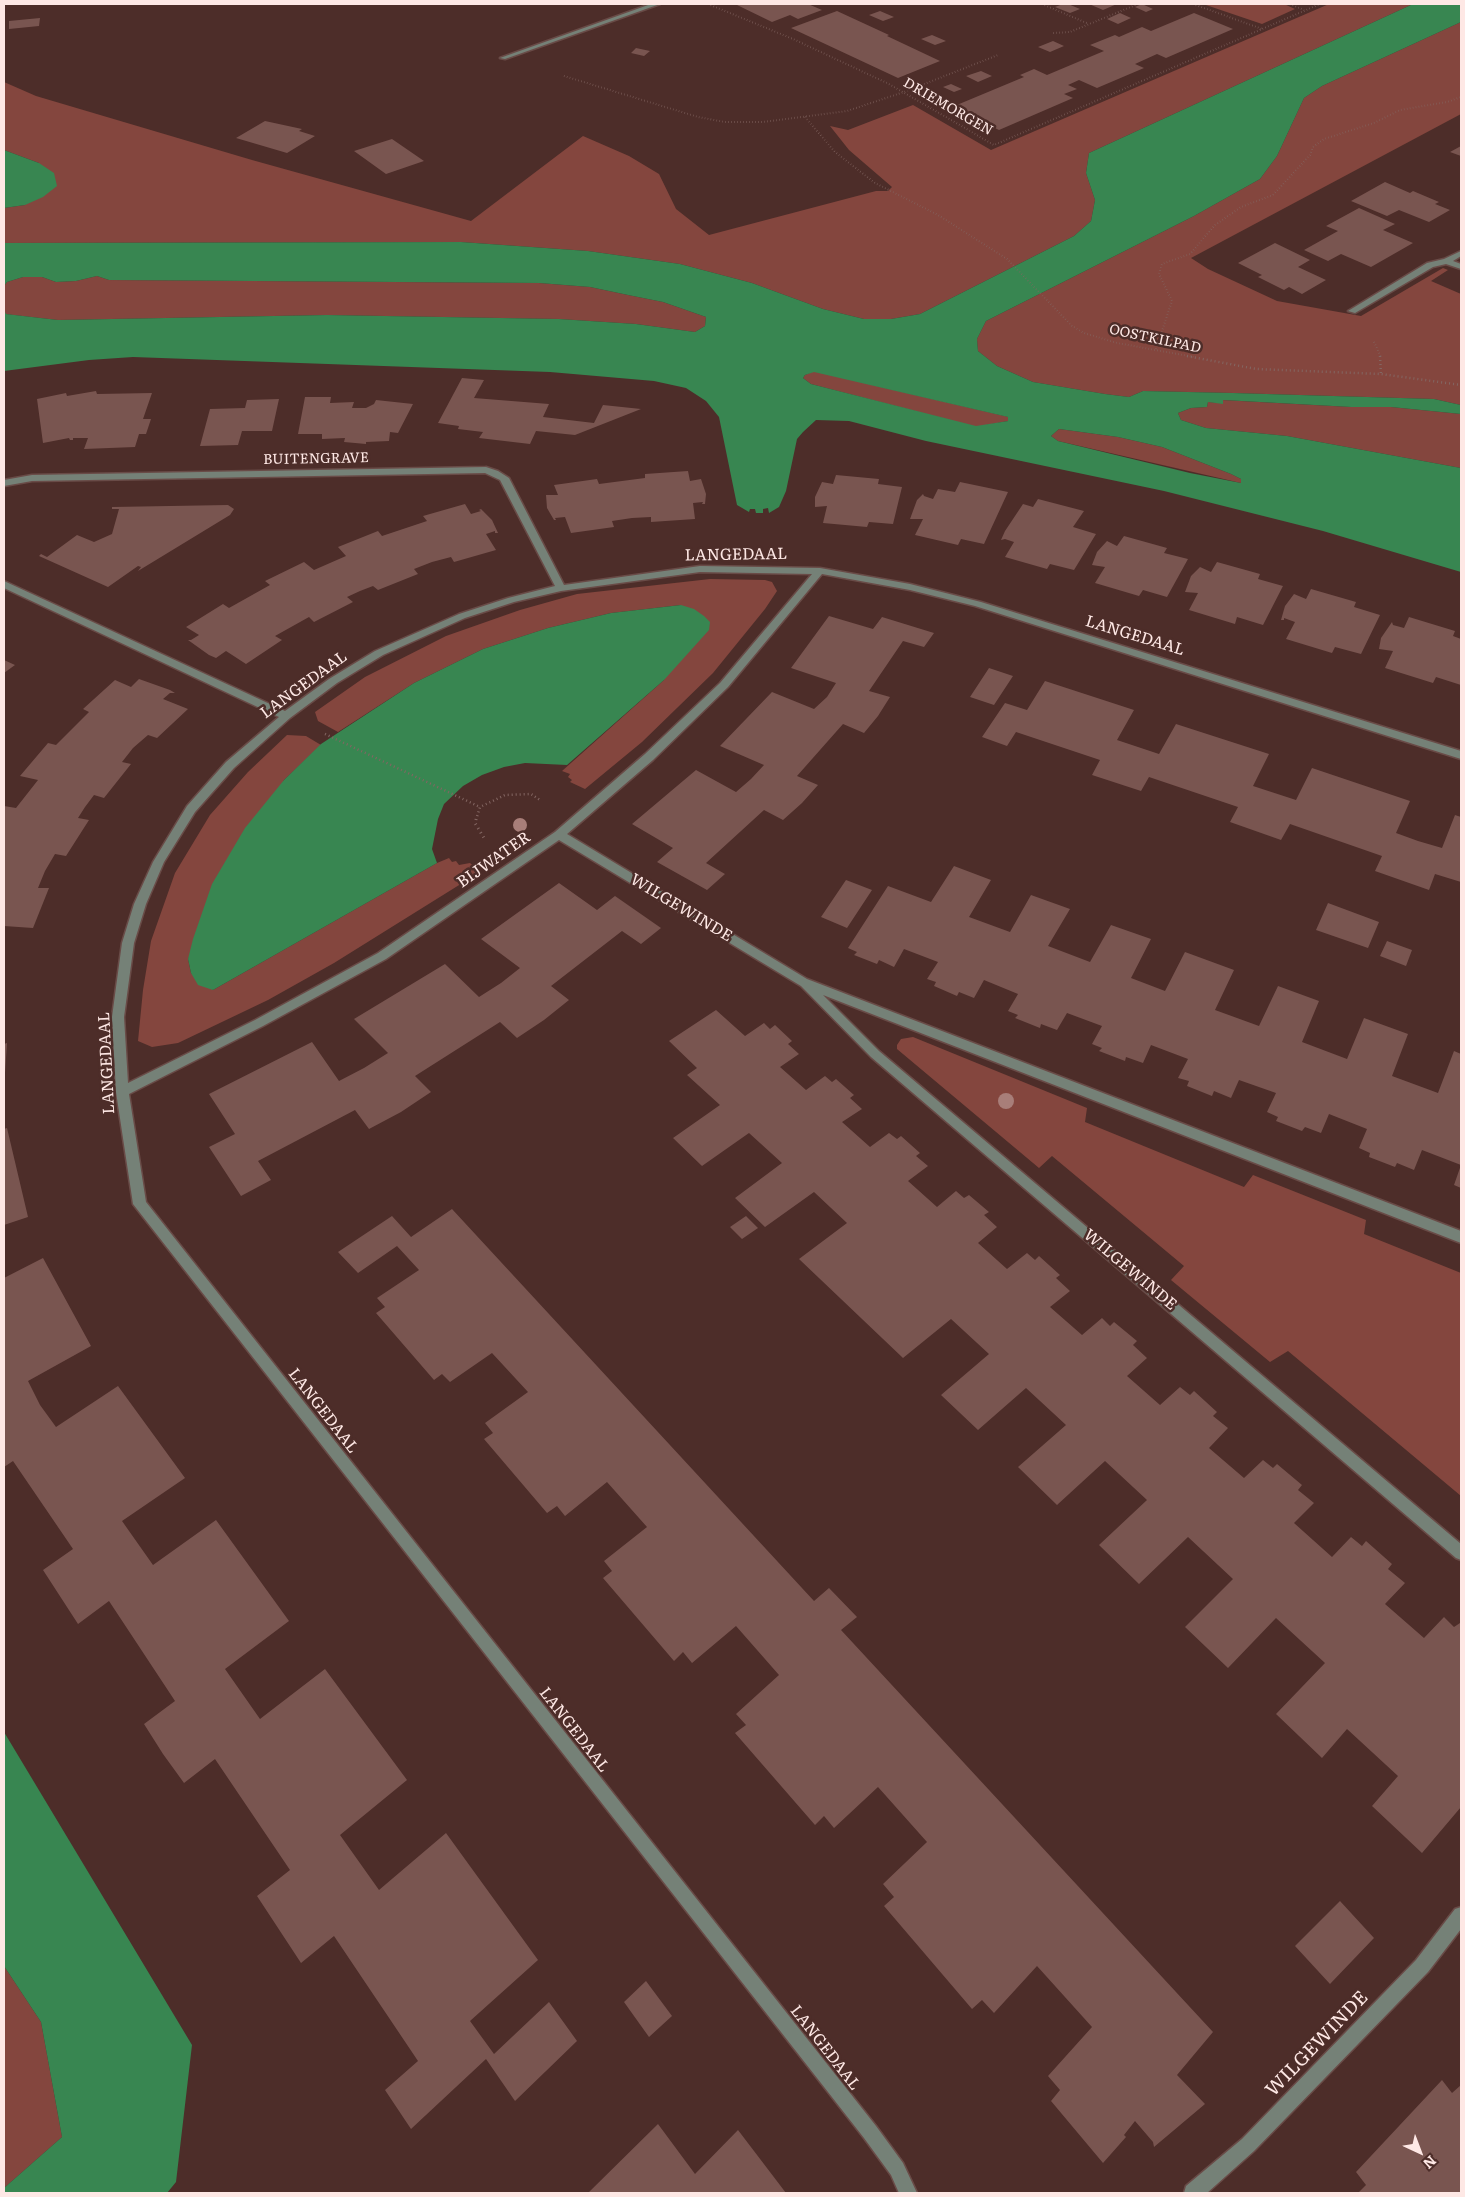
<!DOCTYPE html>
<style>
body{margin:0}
#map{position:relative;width:1465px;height:2197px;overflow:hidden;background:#4d2d29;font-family:Literata,serif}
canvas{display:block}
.frame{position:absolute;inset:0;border:5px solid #fee8e5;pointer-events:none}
.north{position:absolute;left:1395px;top:2127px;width:50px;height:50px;-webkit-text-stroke:4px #4d2d29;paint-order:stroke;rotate:137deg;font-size:14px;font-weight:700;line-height:20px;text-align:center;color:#fee8e5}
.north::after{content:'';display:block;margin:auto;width:18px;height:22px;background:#fee8e5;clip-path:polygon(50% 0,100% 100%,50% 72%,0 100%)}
</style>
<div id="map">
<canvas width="1465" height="2197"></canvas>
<div class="frame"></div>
<div class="north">N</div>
</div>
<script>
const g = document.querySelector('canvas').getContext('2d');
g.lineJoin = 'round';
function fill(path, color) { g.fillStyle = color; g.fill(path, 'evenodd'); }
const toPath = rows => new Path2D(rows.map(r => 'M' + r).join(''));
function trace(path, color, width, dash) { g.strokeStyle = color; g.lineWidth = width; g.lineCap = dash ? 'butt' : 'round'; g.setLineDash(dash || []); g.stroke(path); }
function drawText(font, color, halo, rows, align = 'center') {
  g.font = font + ' Literata,serif'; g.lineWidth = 5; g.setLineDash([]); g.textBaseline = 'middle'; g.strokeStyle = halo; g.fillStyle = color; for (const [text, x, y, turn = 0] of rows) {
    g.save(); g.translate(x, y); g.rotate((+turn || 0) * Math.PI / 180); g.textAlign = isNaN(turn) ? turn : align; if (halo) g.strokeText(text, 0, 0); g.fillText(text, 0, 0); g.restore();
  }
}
fill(toPath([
 [1203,4,1284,4,1295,9,1262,24],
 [1329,4,1413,4,1089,153,1086,173,1095,200,1091,221,1074,236,920,314,891,319,864,319,823,309,752,283,680,264,588,251,461,242,4,243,4,208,25,205,39,163,4,150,4,82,36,96,252,160,471,221,583,136,629,156,659,174,676,209,709,235,876,191,888,191,892,187,849,150,830,126,848,130,913,105,991,150],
 [1461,22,1461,114,1191,258,1208,269,1277,301,1361,316,1443,268,1448,270,1431,281,1461,294,1461,405,1434,399,1233,393,1143,391,1129,397,1105,394,1033,382,997,366,978,351,977,339,986,321,1194,216,1260,179,1277,156,1304,98,1322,86],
 [97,276,109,280,539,283,590,287,628,295,663,302,706,317,705,326,695,332,636,324,559,319,327,315,58,320,5,314,4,310,4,286,7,282,23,277,42,277,56,282,76,281],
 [814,371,1009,417,1008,421,976,427,811,384,803,378,805,375],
 [1222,400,1351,407,1391,407,1461,414,1461,468,1287,436,1206,428,1181,420,1178,413,1191,408,1207,407,1208,402,1223,403],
 [1059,429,1118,437,1162,447,1231,474,1241,479,1241,483,1058,441,1051,436],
 [710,579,765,580,772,582,777,591,765,609,713,673,642,742,585,789,570,782,572,780,568,777,570,774,562,771,664,680,681,605,611,613,548,628,483,649,414,683,338,732,318,721,315,712,365,677,446,636,520,610,577,594],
 [287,735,306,736,321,745,284,780,188,959,191,973,213,990,437,863,449,858,452,862,456,861,459,865,470,863,480,872,334,963,268,1000,178,1043,152,1047,138,1041,143,990,151,941,175,873,210,815,248,772],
 [913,1037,1087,1108,1085,1122,1244,1187,1253,1175,1366,1220,1364,1234,1461,1273,1461,1496,1288,1351,1270,1362,1171,1280,1184,1266,1052,1156,1039,1168,897,1049,897,1045,901,1039],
 [4,1966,41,2022,62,2137,4,2188]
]), '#84463e');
fill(toPath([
 [1413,4,1461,4,1461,22,1322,86,1304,98,1277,156,1260,179,1194,216,986,321,977,339,978,351,997,366,1033,382,1105,394,1129,397,1143,391,1233,393,1434,399,1461,405,1461,414,1391,407,1351,407,1223,400,1223,404,1208,402,1207,407,1191,408,1178,413,1181,420,1206,428,1287,436,1461,468,1461,572,1323,531,1164,491,926,441,849,421,816,420,803,432,797,439,786,491,779,507,769,513,768,508,763,509,763,513,756,513,755,509,750,509,749,512,737,505,719,417,706,401,686,388,654,381,550,372,133,357,89,360,4,371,4,310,6,314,58,320,327,315,559,319,636,324,695,332,705,326,706,317,663,302,628,295,590,287,539,283,109,280,97,276,76,281,56,282,42,277,23,277,7,282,4,286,4,243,461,242,588,251,680,264,752,283,823,309,864,319,891,319,920,314,1074,236,1091,221,1095,200,1086,173,1089,153],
 [814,372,1008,417,1008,421,976,426,811,384,803,378,805,375],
 [1059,429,1118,437,1162,447,1231,474,1241,479,1241,483,1190,473,1058,441,1051,436],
 [4,150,39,163,54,173,57,186,43,197,25,205,4,208],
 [681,605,694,609,704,616,710,622,709,630,664,680,567,765,525,763,504,767,482,775,463,786,444,804,438,819,432,849,437,863,213,990,198,985,191,973,188,959,193,939,212,884,245,828,284,780,321,744,414,683,483,649,548,628,611,613],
 [4,1732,192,2045,176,2182,167,2193,4,2193,4,2188,62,2137,41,2022,4,1966]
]), '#388651');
fill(toPath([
 [735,4,808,4,822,10,798,19,790,15,772,22],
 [1063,4,1068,4,1080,9,1070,13,1055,7],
 [1089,4,1117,4,1103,10],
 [1142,4,1153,9,1146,12,1135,7],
 [837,11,889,35,887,36,940,61,898,78,791,28],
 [880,11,894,17,883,21,869,15],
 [1120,13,1131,18,1118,24,1107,19],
 [1194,13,1233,29,1166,58,1157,54,1135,64,1144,68,1097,88,1079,80,1068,85,1077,89,1064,94,1073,98,999,130,952,107,1024,77,1020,75,1034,69,1047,75,1104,51,1090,45,1115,35,1119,37,1142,27,1151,31],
 [40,18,39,26,9,29,9,21],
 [932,35,946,41,935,45,921,39],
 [1053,41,1064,46,1050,52,1038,47],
 [636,48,650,51,644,56,631,53],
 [981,71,992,76,978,82,966,76],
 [951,84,962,89,954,92,943,87],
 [265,121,302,129,299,131,315,136,287,153,236,138],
 [392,139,424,161,386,174,354,151],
 [1461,146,1461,156,1450,152],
 [1385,182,1410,193,1413,191,1439,202,1435,204,1450,210,1429,222,1399,210,1387,216,1351,201],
 [1359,208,1395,224,1383,230,1413,243,1371,267,1341,254,1328,261,1304,250,1338,231,1326,226],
 [1275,243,1310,260,1298,267,1326,280,1302,294,1289,287,1284,290,1258,277,1262,275,1238,263],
 [462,378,484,380,474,398,549,404,543,417,594,423,603,405,641,409,575,435,536,431,530,444,479,438,483,432,458,429,459,426,438,423],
 [96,391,97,394,152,393,143,419,151,419,146,434,139,434,135,447,84,449,88,438,73,438,73,440,70,440,69,438,43,443,37,399,66,393,67,396],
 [305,397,331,397,330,403,354,402,352,408,366,408,374,404,376,400,413,404,398,433,390,432,389,441,366,442,366,444,344,442,345,438,322,439,322,434,298,434],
 [279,399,272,431,242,431,238,445,200,446,210,409,245,408,247,400],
 [688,471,690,481,701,479,706,494,705,504,702,504,703,502,693,503,695,519,651,522,651,517,632,518,612,521,614,527,571,533,565,517,555,518,556,520,554,520,547,508,546,495,558,495,554,485,597,479,599,484,645,478,645,474],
 [836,475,879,479,878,484,902,487,893,524,869,522,867,527,823,523,827,506,815,507,815,497,822,482,833,484],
 [960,482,1008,492,984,544,961,539,958,545,915,535,923,519,910,519,917,500,923,494,924,496,933,499,938,489,955,492],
 [1038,499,1084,511,1073,527,1096,534,1074,570,1050,564,1047,569,1005,557,1014,542,1005,539,1001,540,1005,531,1023,504,1033,507],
 [465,504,471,514,481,511,479,510,481,509,492,520,498,533,495,533,495,531,486,534,496,550,454,562,451,557,432,562,414,569,418,574,378,590,373,586,360,591,347,597,353,602,314,622,309,617,275,636,282,640,246,664,226,651,216,658,209,655,188,640,191,640,199,635,186,627,223,604,229,608,270,585,265,581,304,562,314,570,346,556,338,547,378,531,382,536,427,521,423,516],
 [228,505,234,509,230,515,138,571,141,567,138,566,108,587,39,556,41,554,47,557,77,535,94,542,112,534,119,509,112,509,112,507],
 [1124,536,1167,548,1164,553,1188,559,1167,597,1143,590,1139,596,1095,583,1105,567,1092,565,1097,552,1107,541,1117,546],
 [1217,562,1260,574,1258,579,1283,586,1263,625,1237,617,1235,624,1189,610,1198,593,1185,592,1191,576,1200,567,1211,572],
 [1311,589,1356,602,1354,607,1380,615,1361,654,1335,647,1332,653,1286,639,1295,622,1284,618,1284,620,1281,620,1285,606,1294,594,1306,599],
 [829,616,873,629,882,617,934,633,924,647,903,641,869,691,890,697,878,716,864,733,843,724,797,776,818,785,802,803,783,820,764,810,706,863,725,874,707,890,657,862,673,848,632,824,696,770,736,792,751,779,764,765,720,746,772,692,814,709,827,697,836,683,791,668],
 [1409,617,1455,631,1453,636,1461,639,1461,685,1436,677,1433,683,1385,668,1393,651,1379,649,1381,638,1392,622,1393,625,1404,628],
 [4,660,15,665,4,673],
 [989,668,1013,676,994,705,970,697],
 [139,679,170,690,175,693,170,693,163,699,188,709,157,738,148,735,133,748,122,762,131,764,104,798,94,795,85,807,78,818,89,820,66,856,55,854,45,871,38,888,49,888,33,928,4,926,4,806,16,808,38,780,20,776,48,743,56,745,89,712,83,709,115,680,131,687],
 [1045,681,1134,710,1117,740,1159,754,1176,724,1269,754,1253,786,1296,800,1312,768,1410,801,1396,833,1418,841,1442,848,1455,815,1461,817,1461,882,1435,874,1429,890,1375,871,1382,856,1290,824,1281,840,1230,822,1238,807,1149,777,1141,791,1092,775,1100,760,1016,732,1007,746,982,737,1005,703,1027,710],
 [954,866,991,880,969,917,1010,932,1031,895,1070,909,1048,946,1090,962,1111,925,1151,939,1131,978,1165,991,1185,952,1234,970,1215,1010,1259,1026,1278,986,1319,1001,1302,1042,1347,1059,1364,1018,1408,1034,1392,1076,1438,1093,1454,1051,1461,1054,1461,1188,1454,1185,1461,1165,1422,1150,1414,1170,1397,1163,1395,1167,1369,1157,1370,1153,1359,1148,1367,1129,1329,1114,1321,1133,1305,1127,1302,1131,1276,1121,1278,1117,1267,1112,1276,1093,1239,1080,1231,1098,1214,1091,1212,1096,1187,1086,1189,1081,1178,1078,1188,1059,1151,1045,1143,1063,1126,1057,1125,1061,1099,1051,1102,1048,1092,1044,1102,1026,1067,1013,1057,1030,1041,1024,1040,1028,1015,1018,1018,1015,1008,1011,1018,994,984,980,974,998,959,992,957,996,934,986,936,982,927,979,938,962,904,949,894,967,879,960,877,964,854,955,857,952,848,948,888,886,931,902],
 [846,880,872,890,847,928,821,917],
 [559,883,597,910,615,896,661,928,641,944,622,931,551,986,569,1000,544,1020,517,1038,500,1022,415,1076,431,1092,401,1112,369,1129,355,1110,258,1161,271,1180,241,1196,209,1147,235,1134,209,1094,312,1042,339,1081,364,1068,388,1053,354,1019,445,964,479,997,501,983,520,968,481,939],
 [1328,903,1379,922,1368,948,1316,930],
 [1387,941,1412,950,1406,966,1380,956],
 [716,1010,745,1036,764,1023,770,1029,775,1025,792,1041,788,1044,799,1054,780,1067,806,1090,825,1076,832,1082,836,1079,854,1095,850,1098,862,1109,842,1122,870,1147,889,1133,897,1139,901,1136,920,1153,916,1156,928,1166,908,1181,937,1207,956,1191,964,1198,969,1195,989,1212,984,1215,997,1227,978,1243,1007,1269,1027,1253,1035,1260,1039,1256,1060,1275,1056,1278,1070,1291,1050,1307,1082,1335,1102,1318,1110,1326,1114,1322,1137,1341,1133,1345,1147,1358,1127,1376,1160,1405,1180,1387,1190,1395,1194,1391,1217,1412,1213,1416,1228,1428,1209,1448,1244,1478,1263,1460,1273,1468,1277,1464,1302,1485,1298,1490,1314,1503,1294,1523,1332,1557,1351,1537,1362,1546,1366,1541,1392,1564,1388,1569,1405,1583,1385,1604,1424,1638,1444,1617,1454,1627,1460,1623,1461,1625,1461,1807,1422,1853,1372,1806,1398,1776,1347,1729,1322,1758,1276,1714,1325,1663,1276,1618,1228,1668,1185,1627,1233,1579,1188,1537,1139,1584,1099,1545,1147,1500,1105,1461,1057,1505,1018,1467,1066,1425,1026,1388,978,1430,941,1395,989,1354,951,1319,903,1358,799,1259,847,1223,814,1192,765,1227,735,1198,782,1163,749,1133,702,1166,673,1138,720,1105,687,1075,697,1068,669,1041],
 [7,1043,5,1073,4,1073,4,1044],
 [7,1128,28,1217,4,1225,4,1129],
 [452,1209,814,1601,829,1588,857,1617,841,1630,1213,2032,1177,2075,1205,2104,1154,2147,1153,2142,1135,2121,1124,2135,1126,2137,1103,2163,1051,2101,1060,2090,1048,2076,1092,2027,1037,1966,994,2013,982,2000,972,2009,884,1906,894,1897,883,1884,927,1842,878,1787,834,1828,824,1816,815,1825,735,1733,746,1725,736,1714,779,1675,736,1626,692,1663,683,1652,674,1661,603,1578,612,1571,604,1561,647,1527,607,1482,565,1516,557,1506,547,1513,484,1439,493,1433,485,1423,528,1392,492,1353,450,1382,442,1374,434,1380,376,1313,385,1307,377,1298,419,1270,397,1246,358,1273,338,1252,392,1216,411,1237],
 [746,1216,758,1228,742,1239,730,1227],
 [43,1258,91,1346,28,1381,40,1405,56,1427,118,1386,185,1478,122,1521,153,1565,216,1520,289,1621,225,1669,260,1719,325,1669,407,1780,340,1835,379,1890,446,1833,538,1960,470,2021,494,2054,549,2002,577,2041,515,2101,486,2059,411,2129,385,2090,418,2061,334,1936,301,1963,257,1896,290,1870,215,1759,184,1783,163,1754,144,1724,175,1701,109,1601,78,1624,43,1570,73,1549,13,1461,4,1467,4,1278],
 [1340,1901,1374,1938,1330,1984,1295,1946],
 [646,1981,672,2016,649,2037,624,2002],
 [1442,2080,1452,2093,1461,2085,1461,2193,1358,2193,1366,2185,1356,2172],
 [658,2124,695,2174,738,2130,786,2193,588,2193]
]), '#795550');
const minor = toPath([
 [651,4,660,4,505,59,500,58,651,4],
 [1461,251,1461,256,1453,261,1461,264,1461,269,1446,264,1433,267,1355,313,1348,311,1427,263,1444,259,1461,251],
 [486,467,498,471,509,478,564,585,700,566,820,568,910,584,981,602,1461,751,1461,759,975,606,910,590,822,574,728,687,653,760,567,834,807,979,1461,1231,1461,1243,823,995,879,1051,1461,1544,1461,1560,1456,1558,871,1057,801,986,559,840,386,959,263,1026,129,1094,146,1202,876,2126,903,2163,917,2193,899,2193,891,2175,864,2138,133,1204,116,1092,112,1017,122,943,134,904,153,862,187,806,226,762,279,717,4,588,4,581,285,711,329,679,375,651,459,614,508,598,555,586,500,480,485,473,32,481,4,486,4,480,32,475,486,467],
 [700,572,812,574,720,683,645,754,555,832,378,953,255,1020,128,1083,124,1017,134,943,146,904,164,862,195,812,234,768,290,718,337,683,383,655,465,618,514,602,561,591,700,572],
 [1461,1907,1461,1929,1428,1972,1254,2151,1207,2193,1184,2193,1186,2186,1242,2139,1416,1960,1455,1909,1461,1907]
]);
trace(minor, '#694b47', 3);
trace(toPath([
 [708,4,793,39,889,84,994,145,1320,4],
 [1042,4,1089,24],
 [1193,4,1262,29],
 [1290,4,1304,10],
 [1053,33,1070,32,1138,4],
 [564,76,698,117,725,122,763,122,847,111,904,92,998,55],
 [805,117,835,152,875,183,938,215,1007,259,1072,326,1084,333,1117,343,1194,357],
 [1374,342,1381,357],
 [1156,349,1172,301,1159,274,1162,264,1190,254,1215,225,1241,207,1273,195,1310,155,1313,147,1324,139,1374,123,1400,110,1447,102,1461,97]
]), '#836662', 2, [0.5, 2.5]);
trace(toPath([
 [1187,356,1256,369,1381,374,1461,385],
 [1380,356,1381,374],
 [325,734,480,807],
 [476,820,480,807,505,795,531,794,540,800]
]), '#836662', 2.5, [1, 3]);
trace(toPath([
 [476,819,475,823,484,838]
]), '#836662', 3, [1, 4]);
fill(minor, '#758177');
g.fillStyle = '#a87e79';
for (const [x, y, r] of [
 [520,825,7],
 [1006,1101,8]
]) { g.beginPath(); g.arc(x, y, r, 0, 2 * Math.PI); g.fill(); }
drawText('14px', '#fee8e5', '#4d2d29', [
 ["DRIEMORGEN",948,107,30],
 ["OOSTKILPAD",1155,339,12],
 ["BUITENGRAVE",316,459,-1]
]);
drawText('16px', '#fee8e5', '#4d2d29', [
 ["LANGEDAAL",736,555,-1],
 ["LANGEDAAL",1135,636,17],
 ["LANGEDAAL",304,685,-36],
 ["BIJWATER",494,860,-35],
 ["WILGEWINDE",681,908,31],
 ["LANGEDAAL",107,1063,-93],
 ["WILGEWINDE",1130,1270,40],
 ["LANGEDAAL",323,1411,52],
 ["LANGEDAAL",574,1730,52],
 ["LANGEDAAL",825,2048,52]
]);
drawText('19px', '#fee8e5', '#4d2d29', [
 ["WILGEWINDE",1317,2044,-46]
]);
</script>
